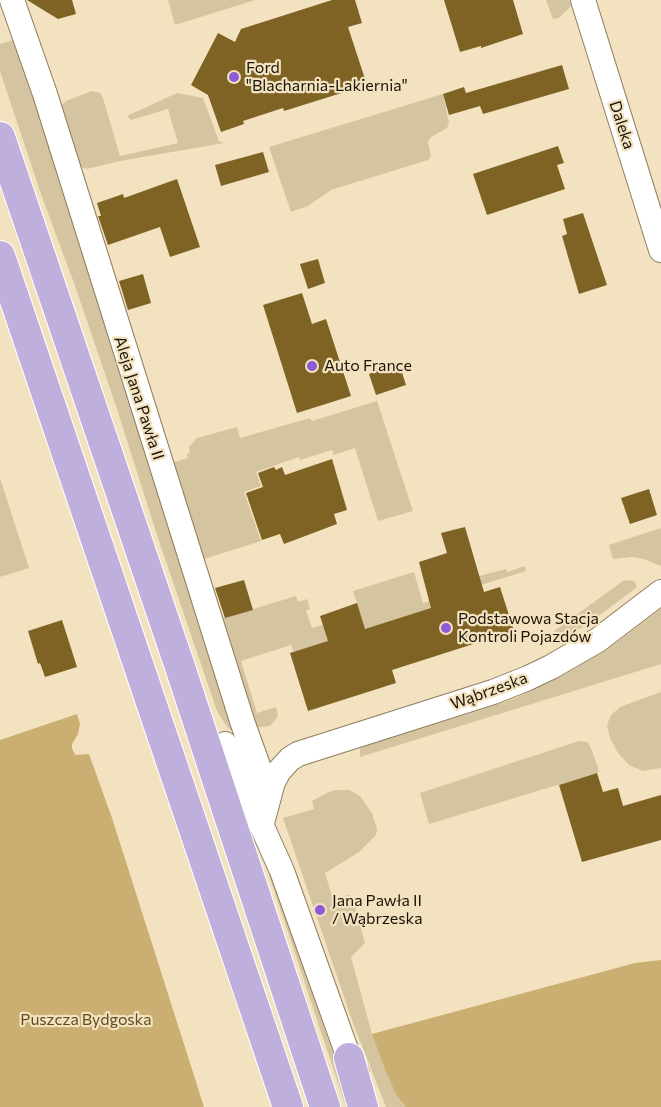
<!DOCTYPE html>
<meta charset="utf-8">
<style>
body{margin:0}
canvas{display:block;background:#f3e2bf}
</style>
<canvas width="661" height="1107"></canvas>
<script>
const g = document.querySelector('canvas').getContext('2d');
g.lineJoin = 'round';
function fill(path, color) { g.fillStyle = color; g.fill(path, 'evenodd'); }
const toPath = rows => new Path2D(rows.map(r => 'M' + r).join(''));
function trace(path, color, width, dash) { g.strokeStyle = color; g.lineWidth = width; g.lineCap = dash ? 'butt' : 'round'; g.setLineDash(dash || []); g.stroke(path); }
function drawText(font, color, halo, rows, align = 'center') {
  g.font = font + ' Commissioner,sans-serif'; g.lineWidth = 4.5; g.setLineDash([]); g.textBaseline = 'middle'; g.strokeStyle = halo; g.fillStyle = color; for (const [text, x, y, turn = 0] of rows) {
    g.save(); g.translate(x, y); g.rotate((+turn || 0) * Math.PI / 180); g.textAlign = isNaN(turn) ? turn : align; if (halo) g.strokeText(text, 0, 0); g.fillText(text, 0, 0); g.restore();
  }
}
fill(toPath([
 [168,0,255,0,175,25],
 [546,0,569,0,571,6,559,18,553,19],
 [16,39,234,732,227,727,217,711,159,541,116,406,74,283,42,197,0,71,0,44],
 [92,91,100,93,103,98,120,156,178,143,168,109,131,120,127,116,177,93,203,98,219,141,224,143,120,161,87,169,75,165,60,107,66,101],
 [443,94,449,123,447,128,431,137,428,142,431,156,428,160,331,190,308,206,291,212,269,147],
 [377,401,413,511,378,521,355,448,334,455,332,450,300,460,299,457,256,472,261,486,244,492,261,541,201,560,168,464,188,458,187,454,190,453,189,447,197,438,237,427,240,438,310,418,312,421],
 [0,478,29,568,0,577],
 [661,528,661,566,644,559,633,557,613,559,609,545],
 [525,566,526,571,481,585,482,592,294,652,291,645,241,661,257,713,276,707,278,716,270,726,255,728,225,644,230,639,226,627,221,627,221,619,296,596,298,602,307,599,310,609,306,611,312,628,360,613,353,591,414,572,423,603,452,594,460,581,506,569,507,572],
 [630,580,635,582,637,587,592,621,562,640,553,632,623,581],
 [661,609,661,664,360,757,360,749,366,745,481,710,513,699,564,675,607,650],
 [661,692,661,768,643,771,629,765,618,753,610,738,607,725,611,715,620,707],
 [579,741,587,742,591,748,599,771,597,773,429,824,420,793],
 [336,790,349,790,360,796,372,813,377,829,376,835,359,852,325,873,333,899,348,895,352,896,365,943,351,957,372,1034,397,1096,406,1107,386,1107,353,1023,283,818,314,809,312,801,329,792],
 [261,851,277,888,351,1107,346,1107]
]), '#d5c4a0');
fill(toPath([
 [77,714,80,724,78,734,72,744,72,748,75,755,89,754,112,818,204,1107,0,1107,0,740],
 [661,960,661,1107,406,1107,397,1096,386,1072,372,1034,635,963]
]), '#cbae71');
fill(toPath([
 [27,0,72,0,76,14,58,19],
 [332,0,355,0,362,23,348,27,366,82,347,88,348,91,284,111,283,108,243,121,244,124,221,132,208,95,191,85,218,33,235,42,241,29],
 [444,0,513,0,523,34,481,48,481,46,460,52],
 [562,65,569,89,483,114,480,106,449,115,443,94,464,87,466,93],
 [558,146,564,163,557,165,565,189,487,215,473,174],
 [263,152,269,172,221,186,215,165],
 [177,179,200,247,170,257,160,227,108,245,98,216,101,216,97,203,123,194,124,198],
 [583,213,607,285,579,294,562,236,567,234,563,219],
 [318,259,325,283,308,289,300,264],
 [143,274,151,303,128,310,119,281],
 [302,293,312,324,326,319,351,396,297,413,263,305],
 [399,363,406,385,376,395,369,374],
 [332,459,347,510,334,514,337,524,284,544,280,534,262,540,246,493,263,487,258,473,274,467,276,470,282,467,285,475],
 [649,489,657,515,630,524,621,498],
 [465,527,484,592,500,587,514,631,392,670,396,683,308,711,290,653,328,641,320,616,357,603,365,629,431,608,419,562,447,553,441,533],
 [244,580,253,610,225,618,215,588],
 [62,620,77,667,45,677,40,663,38,664,28,631],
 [597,773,603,792,618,788,623,806,661,795,661,840,582,862,559,785]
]), '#7e6325');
const minor = toPath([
 [12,0,45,94,243,724,269,796],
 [583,0,661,250],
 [225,744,282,871,349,1058,357,1073],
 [262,823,273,782,279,771,290,759,298,754,493,692,528,678,551,667,598,640,661,592]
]);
const major = toPath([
 [0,137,180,667,325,1107],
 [0,256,288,1107],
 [349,1058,363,1107]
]);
trace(minor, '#8e7e5e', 26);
trace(major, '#fff', 32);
trace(minor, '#fff', 24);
trace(major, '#beafdc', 30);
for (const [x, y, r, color] of [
 [234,77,6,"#8c5bd5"],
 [312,366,6,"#8c5bd5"],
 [446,628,6,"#8c5bd5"],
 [320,910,6,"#8c5bd5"]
]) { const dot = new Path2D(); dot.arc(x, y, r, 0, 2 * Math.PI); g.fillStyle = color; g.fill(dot); trace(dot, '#f3e2bf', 2); }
drawText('16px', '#1a1408', '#f3e2bf', [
 ["Ford",246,68],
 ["\"Blacharnia-Lakiernia\"",246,86],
 ["Auto France",324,366],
 ["Podstawowa Stacja",458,619],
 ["Kontroli Pojazdów",458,637],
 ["Jana Pawła II",332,901],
 ["/ Wąbrzeska",332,919]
], 'left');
drawText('16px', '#1a1408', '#f3e2bf', [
 ["Daleka",622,125,72],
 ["Aleja Jana Pawła II",139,398,72],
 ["Wąbrzeska",489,691,-20]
]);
drawText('16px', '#614c1e', '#f3e2bf', [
 ["Puszcza Bydgoska",86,1020]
]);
</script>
